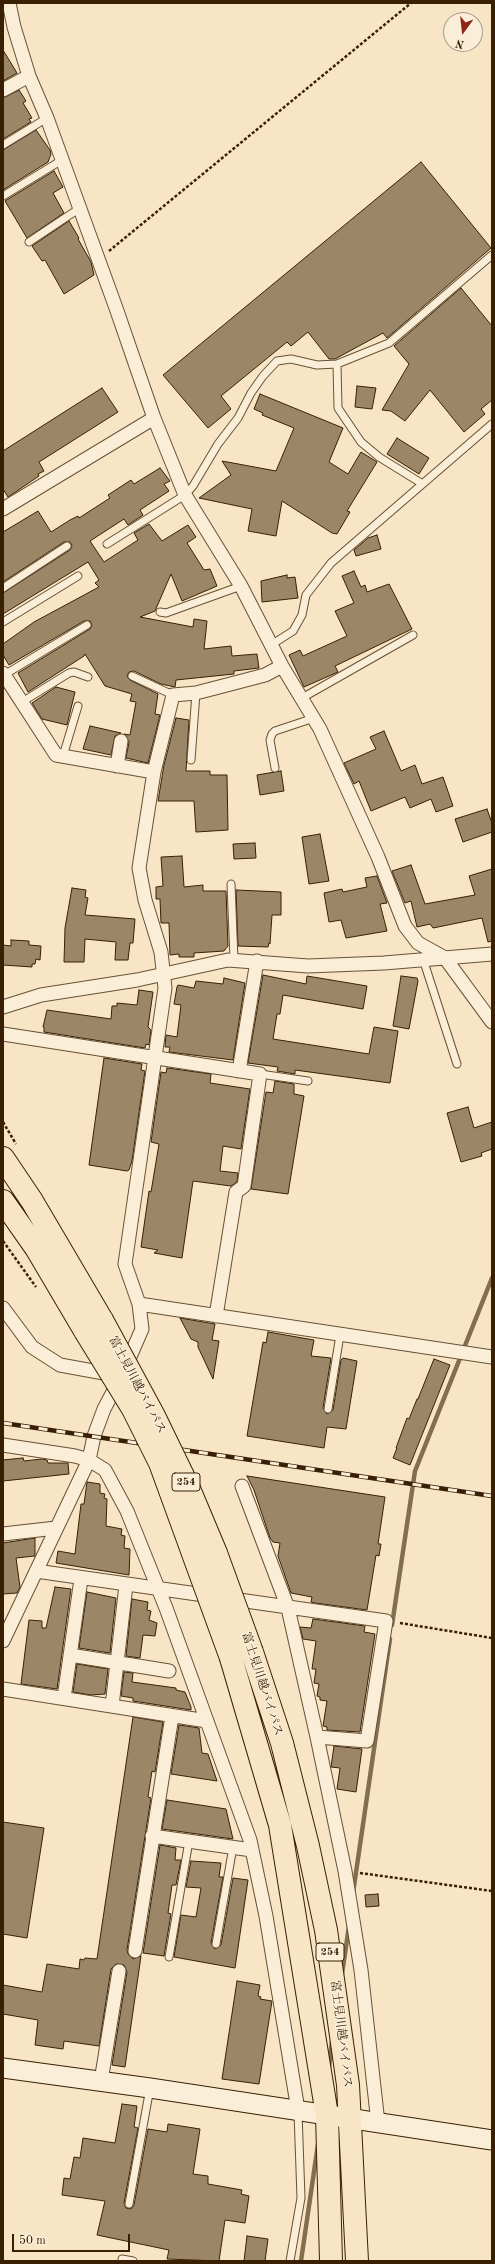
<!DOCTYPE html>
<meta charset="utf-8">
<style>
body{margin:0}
#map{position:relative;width:495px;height:2264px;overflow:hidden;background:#f7e5c5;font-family:"Old Standard TT",serif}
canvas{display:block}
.frame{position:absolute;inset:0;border:4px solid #392004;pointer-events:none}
.north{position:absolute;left:443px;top:12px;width:40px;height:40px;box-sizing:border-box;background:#faeed9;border:1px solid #ad9c84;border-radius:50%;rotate:195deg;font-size:11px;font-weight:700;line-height:16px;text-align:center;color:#392004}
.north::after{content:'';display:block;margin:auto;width:14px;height:18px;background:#8f2418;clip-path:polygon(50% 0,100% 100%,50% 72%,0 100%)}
.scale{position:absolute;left:12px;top:2234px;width:118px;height:18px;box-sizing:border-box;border:2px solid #392004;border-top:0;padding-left:5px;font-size:12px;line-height:14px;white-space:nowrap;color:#392004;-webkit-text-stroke:3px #faeed9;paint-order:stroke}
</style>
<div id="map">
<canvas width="495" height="2264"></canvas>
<div class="frame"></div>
<div class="north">N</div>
<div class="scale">50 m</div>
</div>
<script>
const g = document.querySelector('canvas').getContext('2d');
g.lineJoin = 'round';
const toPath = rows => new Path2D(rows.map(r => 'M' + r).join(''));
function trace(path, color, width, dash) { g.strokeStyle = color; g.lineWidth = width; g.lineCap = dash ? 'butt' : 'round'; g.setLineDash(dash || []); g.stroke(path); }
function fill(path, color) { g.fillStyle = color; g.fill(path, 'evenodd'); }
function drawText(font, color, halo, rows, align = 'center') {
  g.font = font + ' "Old Standard TT","Noto Serif JP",serif'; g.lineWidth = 3; g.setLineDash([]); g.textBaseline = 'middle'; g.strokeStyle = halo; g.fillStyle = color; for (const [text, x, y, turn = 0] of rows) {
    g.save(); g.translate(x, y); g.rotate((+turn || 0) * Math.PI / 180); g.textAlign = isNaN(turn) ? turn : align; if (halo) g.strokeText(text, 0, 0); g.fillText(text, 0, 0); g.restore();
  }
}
trace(toPath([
 [392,1625,415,1471,492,1278],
 [353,1893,390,1639],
 [342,1974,349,1926],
 [329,2067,332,2041],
 [301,2261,318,2144]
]), '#846e50', 4.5);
const building = toPath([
 [3,50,17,73,3,81,3,50],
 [19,90,26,101,23,103,32,118,29,119,31,122,3,139,3,98,19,90],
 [36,130,50,150,51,154,48,162,3,190,3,150,36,130],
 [421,162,491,248,387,338,383,333,335,359,329,359,308,332,291,346,287,342,221,396,231,409,208,428,163,375,421,162],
 [54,171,63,187,53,193,64,213,27,238,5,201,54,171],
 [69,221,79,238,78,239,91,262,94,275,64,294,45,260,42,261,32,246,69,221],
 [461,288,492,326,492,400,481,409,485,414,464,432,430,390,405,421,391,411,382,410,409,364,394,346,461,288],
 [357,386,376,388,372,409,355,407,357,386],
 [102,388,118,412,39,462,44,471,38,474,39,476,8,497,3,489,3,451,102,388],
 [260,394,343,428,329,462,348,474,361,452,377,462,347,511,350,512,337,534,332,533,282,501,276,536,248,531,252,509,199,498,231,475,222,461,276,471,294,428,262,415,263,413,254,409,260,394],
 [397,438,429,458,419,474,387,454,397,438],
 [160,468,170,481,164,484,169,491,140,510,143,515,128,525,124,519,90,541,104,562,138,540,134,533,149,524,162,541,188,525,196,537,187,543,204,570,210,569,217,586,182,601,171,574,155,611,140,617,193,627,194,619,207,621,204,649,231,646,232,656,257,654,259,668,234,671,234,674,176,680,175,687,161,684,134,671,129,672,127,676,130,680,158,694,155,714,160,715,148,763,126,758,129,742,124,734,130,735,136,702,130,701,132,694,105,686,85,654,84,656,28,692,18,673,90,629,92,625,90,621,84,621,9,665,3,655,3,644,34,622,99,587,95,583,99,580,88,562,3,614,3,593,70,550,72,546,70,542,64,542,3,582,3,532,38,511,51,532,70,520,78,516,79,518,110,498,108,495,131,480,134,484,160,468],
 [377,535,381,549,356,556,354,550,368,538,377,535],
 [354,571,361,587,365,585,367,592,389,584,412,629,335,666,338,672,304,687,289,655,300,650,303,656,347,636,335,611,354,603,342,576,354,571],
 [287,575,287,578,295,577,298,598,262,602,261,581,287,575],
 [56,687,75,692,67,725,42,719,32,703,56,687],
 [176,718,189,720,186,771,210,771,210,775,227,775,228,830,196,832,194,801,158,801,164,765,176,718],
 [90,726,121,733,115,736,111,755,83,749,90,726],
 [384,731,401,771,415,765,422,784,443,777,453,806,436,812,431,799,410,808,405,797,371,811,359,781,354,784,344,763,376,749,370,737,384,731],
 [281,771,284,791,260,795,257,775,281,771],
 [487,809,492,823,492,832,463,842,455,819,487,809],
 [320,834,329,881,309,884,302,837,320,834],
 [255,843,256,858,234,859,233,844,255,843],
 [182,856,184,887,203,885,203,891,226,891,228,946,224,951,194,953,194,957,179,957,179,954,170,955,169,923,161,923,160,899,156,899,156,887,163,886,161,857,182,856],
 [411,865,425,904,475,895,469,876,492,869,492,941,488,942,482,918,433,928,430,924,417,927,411,901,405,903,392,871,411,865],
 [377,876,387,903,380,904,387,931,346,938,341,920,329,922,324,893,342,889,343,892,367,887,365,878,377,876],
 [72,888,86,890,85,897,88,898,85,915,135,919,133,943,130,943,128,960,115,960,116,942,85,939,84,962,64,962,65,928,72,888],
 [236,890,281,892,281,915,272,915,270,944,269,943,268,947,238,946,236,890],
 [11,940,29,941,29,945,41,946,40,960,36,959,35,964,32,964,32,967,3,965,3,945,11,946,11,940],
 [263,975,306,984,307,976,367,986,363,1009,283,995,280,1014,277,1014,273,1039,369,1054,374,1027,398,1031,390,1083,295,1070,295,1074,277,1071,278,1067,248,1063,263,975],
 [401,976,417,978,418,981,409,1029,393,1026,401,976],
 [224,978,245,983,233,1060,169,1052,170,1047,165,1047,166,1035,177,1037,181,1005,174,1004,177,987,178,985,194,988,196,981,223,984,224,978],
 [139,990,153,992,148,1027,151,1030,149,1045,146,1044,145,1048,44,1032,44,1027,43,1027,47,1010,111,1019,112,1006,117,1006,117,1003,137,1005,139,990],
 [104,1058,142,1064,141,1070,145,1071,132,1161,129,1170,127,1171,89,1165,104,1058],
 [167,1068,211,1074,210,1083,250,1089,241,1149,223,1146,220,1171,238,1173,237,1182,231,1186,193,1181,182,1258,154,1253,158,1250,141,1247,149,1191,151,1192,159,1144,151,1142,161,1072,166,1073,167,1068],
 [275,1081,294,1084,294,1094,304,1096,288,1194,251,1189,266,1092,273,1093,275,1081],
 [468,1107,474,1128,492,1122,492,1149,481,1153,482,1156,461,1162,447,1113,468,1107],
 [180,1318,215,1324,212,1340,219,1341,213,1379,198,1347,198,1342,191,1339,180,1318],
 [268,1332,314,1340,311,1356,331,1358,323,1408,327,1414,333,1410,341,1360,343,1358,357,1361,346,1429,327,1427,324,1448,247,1436,263,1342,266,1343,268,1332],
 [434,1359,450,1365,410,1465,393,1458,397,1448,396,1448,407,1418,409,1419,417,1399,418,1399,434,1359],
 [23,1458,24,1461,42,1459,47,1460,48,1463,68,1463,69,1474,3,1481,3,1460,23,1458],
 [247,1476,385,1497,378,1544,381,1544,379,1556,376,1555,367,1610,315,1603,311,1602,312,1597,291,1593,278,1556,280,1543,273,1542,270,1538,254,1490,247,1476],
 [87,1482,100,1484,100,1493,105,1494,104,1498,107,1499,106,1526,122,1529,121,1535,125,1536,124,1548,130,1549,129,1575,56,1563,58,1551,75,1554,81,1504,84,1504,87,1482],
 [35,1538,35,1556,16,1558,20,1587,17,1593,3,1594,3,1543,35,1538],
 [55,1587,71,1589,57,1689,21,1684,29,1620,42,1621,42,1628,46,1628,55,1587],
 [87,1592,116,1598,110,1653,79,1648,87,1592],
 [132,1599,148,1602,147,1610,151,1611,149,1620,157,1623,155,1636,143,1635,140,1658,126,1656,132,1599],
 [313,1619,365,1626,364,1632,375,1634,360,1732,327,1730,327,1727,323,1726,327,1701,320,1700,320,1697,317,1696,319,1684,314,1683,316,1669,312,1669,316,1641,303,1639,300,1627,311,1628,313,1619],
 [77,1664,108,1669,105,1694,91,1695,73,1692,77,1664],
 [124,1672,133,1673,132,1682,176,1688,176,1690,185,1692,191,1707,191,1710,133,1701,133,1698,121,1696,124,1672],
 [133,1717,163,1722,155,1772,152,1771,148,1797,151,1798,127,1950,128,1954,133,1959,141,1956,125,2067,112,2065,127,1972,124,1965,116,1964,111,1969,99,2046,64,2041,63,2049,35,2045,38,2020,3,2014,3,1985,42,1992,47,1964,79,1969,80,1959,84,1960,85,1958,97,1959,133,1717],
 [179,1725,199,1728,202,1753,208,1754,217,1781,171,1774,179,1725],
 [334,1746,362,1749,356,1792,337,1789,340,1768,331,1767,334,1746],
 [167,1800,226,1809,233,1839,162,1829,167,1800],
 [3,1822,44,1828,27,1938,3,1934,3,1822],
 [160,1845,176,1848,175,1860,181,1860,176,1885,172,1885,168,1913,171,1914,164,1956,143,1953,160,1845],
 [191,1861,221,1863,219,1877,223,1877,211,1943,215,1949,221,1945,233,1878,248,1880,235,1968,174,1957,181,1915,196,1917,201,1888,186,1887,191,1861],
 [378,1894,379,1906,366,1907,365,1895,378,1894],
 [237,1981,260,1985,258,1996,261,1997,260,1999,272,2001,259,2084,222,2079,237,1981],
 [122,2104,137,2106,134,2127,138,2128,124,2203,126,2208,131,2209,134,2205,148,2129,167,2132,168,2124,200,2129,193,2174,208,2176,208,2184,242,2190,241,2194,249,2196,245,2223,225,2220,219,2261,167,2259,169,2250,97,2235,105,2201,62,2195,64,2178,70,2179,74,2157,80,2158,83,2138,115,2143,122,2104],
 [247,2236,268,2239,265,2261,244,2261,247,2236]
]);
fill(building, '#9c8668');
trace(building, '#392004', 1);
const lane = toPath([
 [3,145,47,118],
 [3,196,62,160],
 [29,242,80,208],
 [337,364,338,408,361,442,379,457,421,483],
 [107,544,185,495,193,486,218,444,238,418,251,393,263,376,277,361,291,359,317,365,337,364,389,343,492,255],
 [3,588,67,546],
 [160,612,166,613,241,586],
 [3,622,78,576],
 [271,645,293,631,302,615,306,595,331,563,492,424],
 [4,675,87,625],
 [132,676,173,695],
 [302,698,413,635],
 [22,702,69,673,74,672,88,677],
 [63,756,78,706],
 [191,760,196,693],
 [275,768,270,740,272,734,275,731,314,718],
 [231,884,234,960],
 [423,959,457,1064],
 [260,1074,308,1081],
 [328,1409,340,1335],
 [216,1944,233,1847],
 [169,1957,189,1841],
 [129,2204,150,2088],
 [122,2259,133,2261],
 [290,2261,301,2198,298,2112]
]);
const street = toPath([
 [9,3,14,27,29,76,47,118,116,308,154,418,185,495,241,586,282,666,320,729,378,857,405,926,418,943,445,958,492,1022],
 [3,90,29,76],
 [3,509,154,418],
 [3,673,56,755,154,772],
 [117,766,121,741],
 [3,1007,41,995,137,980,228,960,308,966,384,963,492,954],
 [3,1034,260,1074,244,1186,236,1192,216,1316],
 [239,1071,257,961],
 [139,1304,492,1357],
 [3,1308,32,1347,60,1365,115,1375],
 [3,1445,75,1456,89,1460,105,1470,127,1511,166,1608,250,1840,266,1916,298,2110],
 [242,1486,288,1608,317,1737,345,1871,361,1970,378,2123],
 [3,1534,56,1528],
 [36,1571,386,1621,367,1741,317,1737],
 [3,1641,89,1460,94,1436,104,1409,122,1375,142,1329,139,1304,125,1264,165,988,161,952,145,900,139,868,154,772,173,695,196,693,265,675,282,666],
 [70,1655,169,1671],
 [3,1689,207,1721],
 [64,1698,81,1579],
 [112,1706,126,1585],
 [152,1836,252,1850],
 [135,1951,172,1716],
 [101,2081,119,1971]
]);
const secondary = toPath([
 [3,2068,150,2088,492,2140]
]);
const highway = toPath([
 [3,1158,32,1201,102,1320],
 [3,1201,36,1248,85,1331],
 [252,1652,282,1743,308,1846,326,1930,348,2085,357,2261],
 [231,1658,280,1825,327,2115,331,2261]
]);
trace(lane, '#685134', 9);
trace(street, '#685134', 15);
trace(secondary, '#392004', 21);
trace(highway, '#392004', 24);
trace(toPath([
 [109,251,411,3],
 [3,1122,16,1144],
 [3,1241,36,1287],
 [400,1623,492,1638],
 [360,1873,492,1891]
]), '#392004', 2.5, [3, 2]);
trace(lane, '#faeed9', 7);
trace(street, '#faeed9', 13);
trace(secondary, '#faeed9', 19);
trace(highway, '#f7e5c5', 22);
const rail = toPath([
 [3,1423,492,1496]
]);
trace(rail, '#392004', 4.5);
trace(rail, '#faeed9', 3, [9]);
const highwayBridge = toPath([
 [102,1320,154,1416,187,1484,216,1553,252,1652],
 [85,1331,133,1409,160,1463,231,1658]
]);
trace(highwayBridge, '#392004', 24, []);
trace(highwayBridge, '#f7e5c5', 22);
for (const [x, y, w] of [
 [186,1482,28],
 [330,1952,28]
]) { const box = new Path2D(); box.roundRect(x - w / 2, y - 9, w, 18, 3); g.fillStyle = '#faeed9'; g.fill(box); trace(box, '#392004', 1); }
drawText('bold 11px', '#392004', null, [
 ["254",186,1482],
 ["254",330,1952]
]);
drawText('12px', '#392004', '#faeed9', [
 ["富士見川越バイパス",137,1385,62],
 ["富士見川越バイパス",262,1684,72],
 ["富士見川越バイパス",341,2034,83]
]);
</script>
